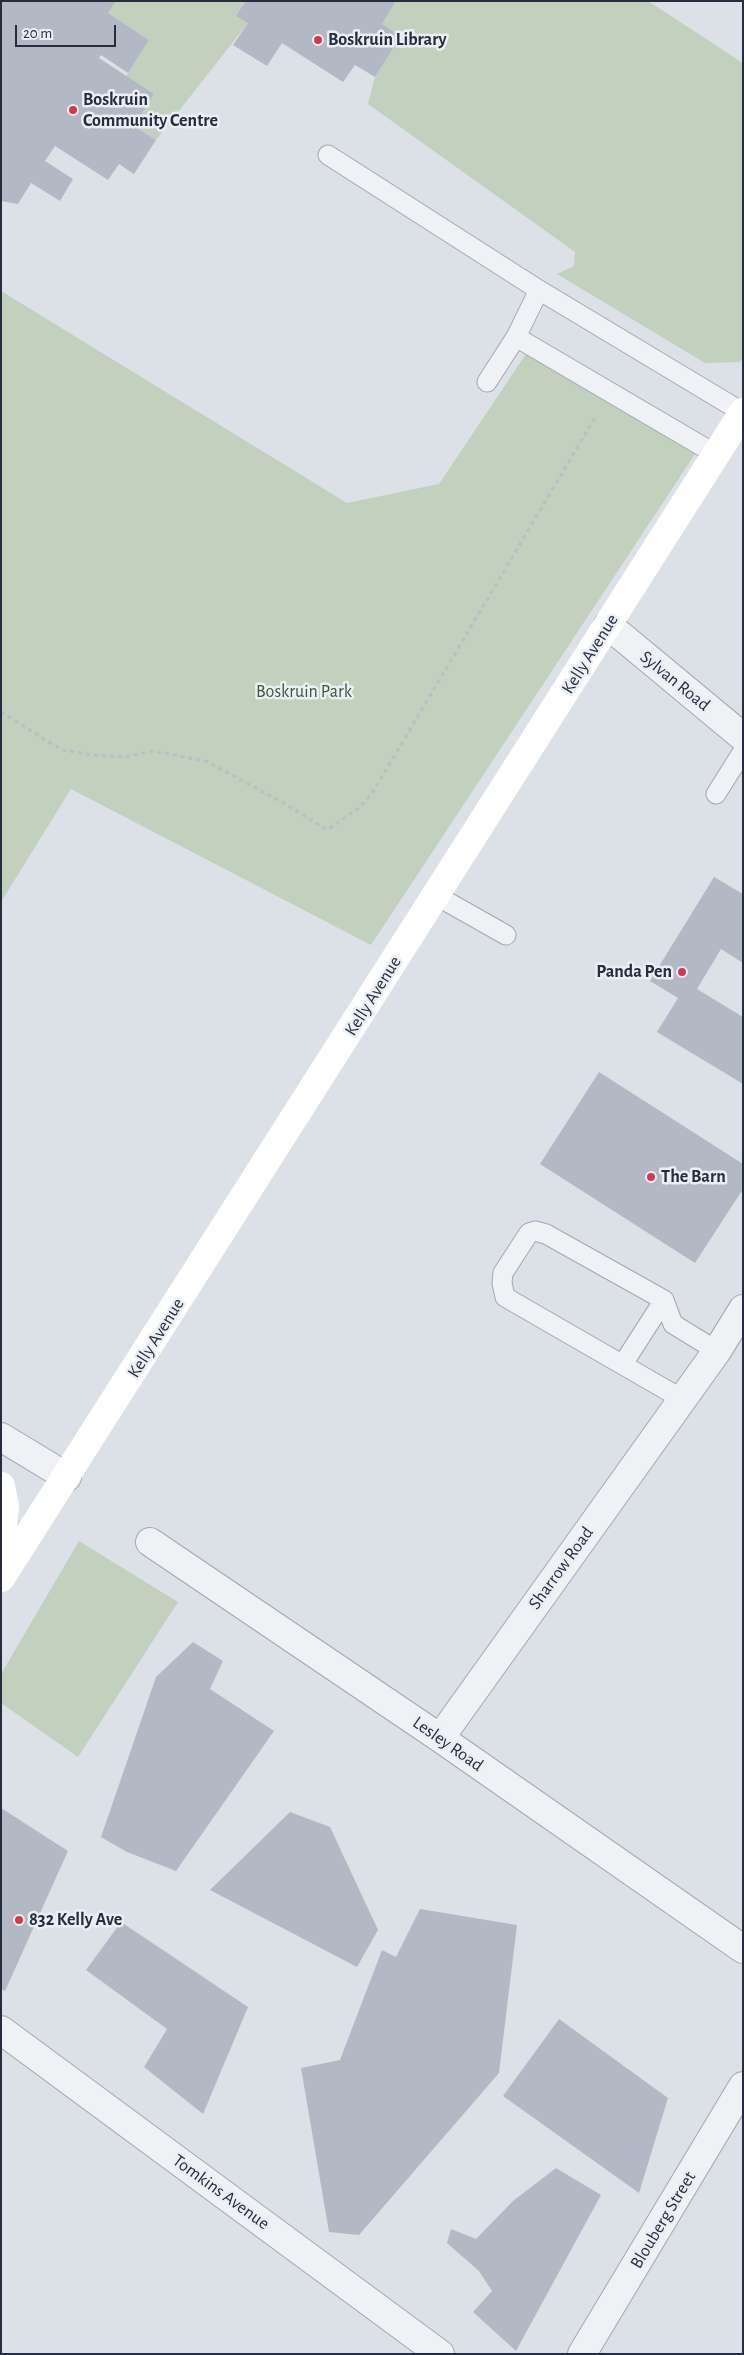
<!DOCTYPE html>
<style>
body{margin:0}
#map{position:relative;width:744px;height:2355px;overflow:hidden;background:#dce0e7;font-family:"Alegreya Sans",sans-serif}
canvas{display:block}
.frame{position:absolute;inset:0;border:2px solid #252d3e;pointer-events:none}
.scale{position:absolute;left:15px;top:25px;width:101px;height:22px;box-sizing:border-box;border:2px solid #252d3e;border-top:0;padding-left:6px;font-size:15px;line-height:18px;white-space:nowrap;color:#252d3e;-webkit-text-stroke:4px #ebeff5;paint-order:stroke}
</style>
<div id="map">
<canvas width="744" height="2355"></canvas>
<div class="frame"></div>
<div class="scale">20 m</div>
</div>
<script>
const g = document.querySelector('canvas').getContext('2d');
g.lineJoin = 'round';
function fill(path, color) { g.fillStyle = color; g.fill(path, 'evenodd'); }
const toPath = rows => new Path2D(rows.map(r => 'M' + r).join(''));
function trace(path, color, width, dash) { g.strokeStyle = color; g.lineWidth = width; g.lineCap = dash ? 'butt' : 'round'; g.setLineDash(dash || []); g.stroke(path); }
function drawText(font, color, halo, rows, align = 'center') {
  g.font = font + ' "Alegreya Sans",sans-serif'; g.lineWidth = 5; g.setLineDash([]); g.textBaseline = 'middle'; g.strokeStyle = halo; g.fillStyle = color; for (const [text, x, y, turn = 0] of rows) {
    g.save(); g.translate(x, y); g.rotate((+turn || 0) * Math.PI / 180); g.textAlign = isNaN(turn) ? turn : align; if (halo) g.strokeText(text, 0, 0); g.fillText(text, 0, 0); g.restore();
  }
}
fill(toPath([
 [116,1,246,1,237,16,248,23,156,140,134,126,154,94,126,76,149,40,108,13],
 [396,1,648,1,743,63,743,358,740,362,705,363,557,274,574,266,575,252,368,104,375,77,401,36,382,24],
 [1,291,347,503,439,484,526,354,695,454,371,945,71,789,1,902],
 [79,1541,178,1602,78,1757,1,1703,1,1674]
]), '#c1d1bd');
fill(toPath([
 [1,1,116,1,108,13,149,40,128,73,101,55,99,58,154,94,134,126,156,140,134,174,119,164,108,180,55,146,45,161,73,179,60,201,31,183,18,204,1,201],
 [246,1,396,1,382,24,401,36,375,77,355,65,343,82,282,43,267,66,233,45,248,23,236,16],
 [714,877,743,894,743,963,721,949,697,989,743,1017,743,1084,657,1032,678,998,650,981],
 [599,1072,743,1164,743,1189,695,1263,540,1164],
 [193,1642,223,1661,210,1689,274,1731,176,1871,127,1852,101,1837,156,1677],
 [1,1808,68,1851,5,1991,1,1989],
 [290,1812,330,1827,378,1930,357,1967,210,1890],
 [420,1909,517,1925,499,2073,359,2235,329,2232,301,2068,340,2060,382,1950,396,1957],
 [121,1922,248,2007,203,2114,144,2067,167,2029,86,1970],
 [559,2019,668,2098,639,2193,503,2096],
 [556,2168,601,2195,516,2351,473,2312,492,2291,479,2271,447,2243,451,2229,476,2239,513,2201]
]), '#b3b9c4');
const lane = toPath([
 [328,155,539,290,742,412],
 [516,337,717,455],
 [487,382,516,337,539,290],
 [716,794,743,751],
 [437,896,506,935],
 [623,1364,664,1300],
 [682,1399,505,1297,502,1283,503,1273,529,1233,535,1231,546,1234,664,1300,673,1324,717,1351]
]);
const street = toPath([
 [608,625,743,737],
 [1,1437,67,1477],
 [150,1542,440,1738,743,1949],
 [440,1738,717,1351,743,1309],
 [1,2030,440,2354],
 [582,2354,743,2086]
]);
trace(lane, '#a1a7b1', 21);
trace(street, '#a1a7b1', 30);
trace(toPath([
 [1,712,62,750,93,755,125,757,152,751,206,761,287,805,327,830,359,808,374,790,596,416]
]), '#babec5', 3, [4, 4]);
trace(lane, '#eff1f5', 19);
trace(street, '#eff1f5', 28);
trace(toPath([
 [1,1486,5,1506,1,1545],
 [1,1578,743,412]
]), '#fff', 28);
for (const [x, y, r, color] of [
 [318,40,5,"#d43948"],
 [73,110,5,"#d43948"],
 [682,972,5,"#d43948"],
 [651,1177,5,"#d43948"],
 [19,1920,5,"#d43948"]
]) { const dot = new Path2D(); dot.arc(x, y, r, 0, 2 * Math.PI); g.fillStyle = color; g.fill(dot); trace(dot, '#ebeff5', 2); }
drawText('bold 18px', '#252d3e', '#ebeff5', [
 ["Boskruin Library",328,40],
 ["Boskruin",83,100],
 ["Community Centre",83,121],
 ["Panda Pen",672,972,"right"],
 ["The Barn",661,1177],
 ["832 Kelly Ave",29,1920]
], 'left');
drawText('18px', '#252d3e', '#ebeff5', [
 ["Kelly Avenue",590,654,-58],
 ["Sylvan Road",675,681,39],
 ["Kelly Avenue",373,996,-58],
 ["Kelly Avenue",156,1338,-58],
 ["Sharrow Road",561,1568,-54],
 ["Lesley Road",448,1744,35],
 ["Tomkins Avenue",221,2192,36],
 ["Blouberg Street",663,2220,-59]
]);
drawText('18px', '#375a32', '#ebeff5', [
 ["Boskruin Park",304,692]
]);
</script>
